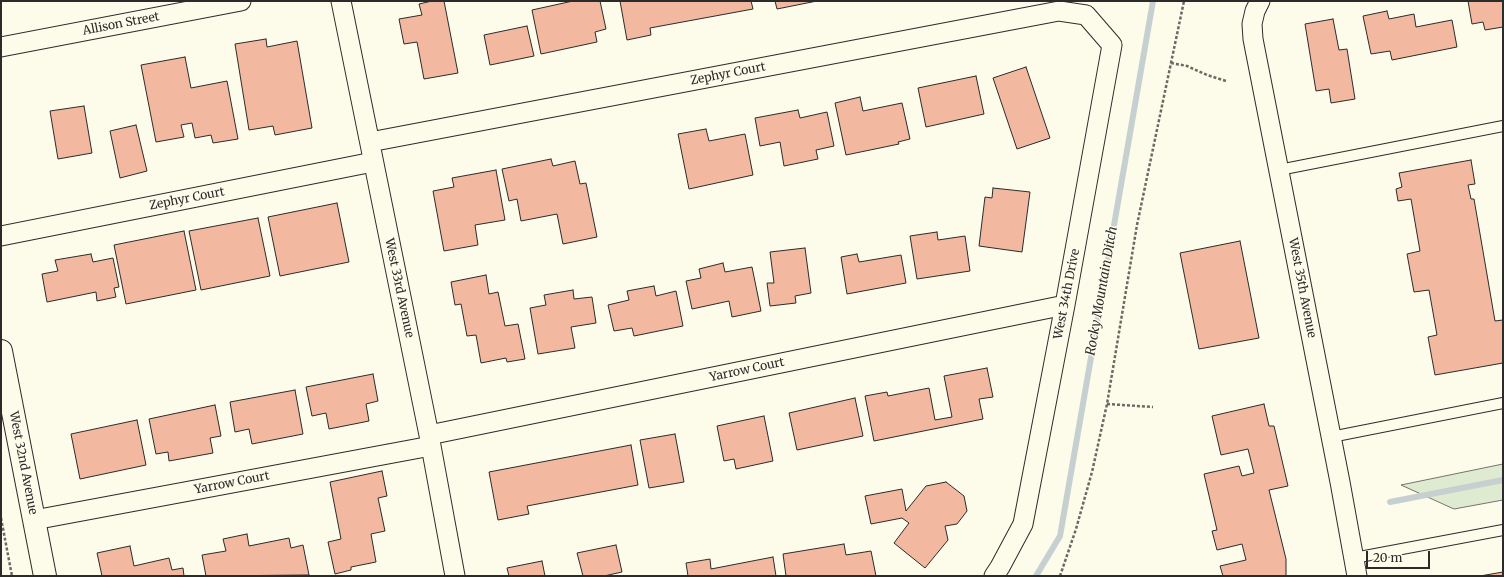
<!DOCTYPE html>
<style>
body{margin:0}
#map{position:relative;width:1504px;height:577px;overflow:hidden;background:#fdfbea;font-family:Merriweather,serif}
canvas{display:block}
.frame{position:absolute;inset:0;border:2px solid #2b2b2b;pointer-events:none}
.scale{position:absolute;left:1366px;top:551px;width:64px;height:18px;box-sizing:border-box;border:2px solid #2b2b2b;border-top:0;padding-left:5px;font-size:12px;line-height:14px;white-space:nowrap;color:#2b2b2b;-webkit-text-stroke:3px #fdfbea;paint-order:stroke}
</style>
<div id="map">
<canvas width="1504" height="577"></canvas>
<div class="frame"></div>
<div class="scale">20 m</div>
</div>
<script>
const g = document.querySelector('canvas').getContext('2d');
g.lineJoin = 'round';
function fill(path, color) { g.fillStyle = color; g.fill(path, 'evenodd'); }
const toPath = rows => new Path2D(rows.map(r => 'M' + r).join(''));
function trace(path, color, width, dash) { g.strokeStyle = color; g.lineWidth = width; g.lineCap = dash ? 'butt' : 'round'; g.setLineDash(dash || []); g.stroke(path); }
function drawText(font, color, halo, rows, align = 'center') {
  g.font = font + ' Merriweather,serif'; g.lineWidth = 3; g.setLineDash([]); g.textBaseline = 'middle'; g.strokeStyle = halo; g.fillStyle = color; for (const [text, x, y, turn = 0] of rows) {
    g.save(); g.translate(x, y); g.rotate((+turn || 0) * Math.PI / 180); g.textAlign = isNaN(turn) ? turn : align; if (halo) g.strokeText(text, 0, 0); g.fillText(text, 0, 0); g.restore();
  }
}
const green = toPath([
 [1503,464,1503,500,1454,509,1401,485,1503,464]
]);
fill(green, '#deebd1');
trace(green, '#74746e', 1);
trace(toPath([
 [1390,502,1503,480],
 [1036,576,1060,536,1153,1]
]), '#c7d0d0', 6);
const building = toPath([
 [432,1,444,1,458,73,424,79,417,42,404,44,399,19,422,15,419,4,432,1],
 [573,1,600,1,606,29,595,32,597,42,541,54,532,10,573,1],
 [620,1,751,1,753,9,650,28,651,35,627,40,620,1],
 [775,1,817,1,777,9,775,1],
 [1468,1,1503,1,1503,27,1485,30,1483,22,1472,24,1468,1],
 [1387,11,1389,19,1414,14,1416,27,1452,20,1457,47,1392,60,1390,51,1371,54,1363,16,1387,11],
 [1333,19,1339,50,1347,49,1355,99,1331,103,1329,89,1316,91,1305,24,1333,19],
 [527,26,534,56,490,65,484,35,527,26],
 [266,39,267,47,297,41,312,128,275,135,273,126,249,130,235,44,266,39],
 [185,57,191,88,227,81,238,139,213,143,211,135,195,138,192,123,181,125,184,137,156,142,141,65,185,57],
 [1026,67,1050,138,1017,149,993,78,1026,67],
 [976,76,984,114,926,127,918,88,976,76],
 [860,97,863,111,902,103,910,139,898,142,899,144,846,155,835,103,860,97],
 [84,106,92,153,58,159,50,111,84,106],
 [798,110,800,118,827,112,834,146,816,150,818,159,784,166,780,142,760,146,755,118,798,110],
 [136,125,147,171,120,178,110,131,136,125],
 [706,129,709,141,745,134,753,175,689,189,678,134,706,129],
 [551,159,553,166,575,161,580,184,586,183,597,237,563,244,557,214,521,221,517,199,509,201,502,169,551,159],
 [1471,160,1475,184,1468,185,1471,199,1474,199,1495,321,1503,320,1503,363,1435,375,1428,337,1437,335,1429,290,1414,292,1407,254,1420,251,1411,199,1398,201,1396,189,1402,187,1399,173,1471,160],
 [496,170,505,220,475,225,478,245,444,251,433,191,454,187,452,178,496,170],
 [993,188,1030,192,1022,252,979,246,985,197,992,198,993,188],
 [337,203,349,262,280,276,268,217,337,203],
 [258,218,270,276,201,290,189,231,258,218],
 [184,231,196,290,126,304,114,245,184,231],
 [937,232,938,240,965,236,970,271,917,279,910,236,937,232],
 [1240,241,1259,338,1199,349,1180,253,1240,241],
 [805,248,811,293,795,296,796,303,770,306,767,283,774,283,770,252,805,248],
 [91,254,93,262,113,258,119,287,114,288,116,297,97,301,96,292,47,302,42,274,58,271,55,260,91,254],
 [857,254,859,262,901,255,906,283,847,294,841,257,857,254],
 [723,263,725,272,752,267,761,311,732,317,729,301,692,309,686,281,701,278,699,269,723,263],
 [486,275,489,294,498,292,505,326,518,324,525,359,507,362,506,358,481,363,476,335,467,336,461,304,455,305,451,282,486,275],
 [654,286,656,296,676,291,683,326,634,336,632,328,614,331,608,305,629,300,627,291,654,286],
 [573,290,574,299,592,297,596,323,571,327,575,348,538,354,530,308,546,305,544,295,573,290],
 [987,368,993,397,979,399,983,419,874,441,865,396,887,392,888,396,929,388,935,420,952,417,944,376,987,368],
 [373,374,378,401,366,404,369,421,329,429,326,413,312,416,306,387,373,374],
 [295,390,303,434,252,444,249,429,235,432,230,402,295,390],
 [855,398,863,436,797,450,789,413,855,398],
 [1264,404,1269,426,1274,426,1288,486,1269,490,1286,559,1286,576,1223,576,1220,566,1246,560,1242,544,1217,550,1212,531,1217,530,1204,474,1239,466,1242,476,1254,473,1248,449,1221,455,1212,416,1264,404],
 [215,405,221,436,210,438,213,453,169,461,168,452,156,454,149,419,215,405],
 [764,416,773,461,736,469,734,459,724,461,717,426,764,416],
 [137,420,146,465,80,479,71,434,137,420],
 [675,434,684,482,649,488,640,440,675,434],
 [631,445,638,485,527,506,529,514,498,520,489,472,631,445],
 [382,471,387,496,378,498,385,531,371,534,376,562,351,567,351,570,335,574,328,542,341,539,330,482,382,471],
 [946,482,964,496,967,511,957,524,945,526,948,540,925,568,894,543,909,523,902,518,871,524,865,496,902,489,906,511,926,486,946,482],
 [247,534,249,546,289,538,291,548,303,545,309,575,206,576,202,555,226,551,223,539,247,534],
 [844,544,846,555,871,551,876,576,786,576,783,554,844,544],
 [616,545,622,572,604,576,583,576,577,553,616,545],
 [130,546,134,566,169,558,172,570,183,568,184,576,102,576,97,553,130,546],
 [773,557,776,576,688,576,686,563,710,559,711,569,773,557],
 [542,561,545,576,509,576,507,568,542,561],
 [1503,572,1503,576,1480,576,1503,572]
]);
fill(building, '#f2b8a0');
trace(building, '#2b2b2b', 1);
const service = toPath([
 [1279,170,1503,126],
 [1331,437,1503,403],
 [1354,558,1503,530]
]);
const minor = toPath([
 [341,1,429,435,455,576],
 [1260,1,1255,11,1252,24,1253,39,1340,482,1357,576],
 [1,47,241,1],
 [370,142,1059,11,1086,15,1112,45,1065,305,1023,524,1000,567,994,576],
 [1,236,373,162],
 [429,435,1065,305],
 [34,520,431,446]
]);
const tertiary = toPath([
 [1,351,45,576]
]);
trace(service, '#2b2b2b', 12);
trace(minor, '#2b2b2b', 21);
trace(tertiary, '#2b2b2b', 24);
trace(toPath([
 [1171,63,1187,66,1207,75,1226,81],
 [1107,404,1153,407],
 [1,518,12,576],
 [1060,576,1076,529,1092,472,1107,404,1137,225,1184,1]
]), '#6a6964', 2.5, [3, 2]);
trace(service, '#fdfbea', 10);
trace(minor, '#fdfbea', 19);
trace(tertiary, '#fdfbea', 22);
drawText('12px', '#2b2b2b', '#fdfbea', [
 ["Allison Street",121,24,-11],
 ["Zephyr Court",728,74,-11],
 ["Zephyr Court",187,199,-11],
 ["West 33rd Avenue",399,288,78],
 ["West 35th Avenue",1302,288,79],
 ["West 34th Drive",1067,294,-79],
 ["Yarrow Court",747,370,-12],
 ["West 32nd Avenue",23,463,79],
 ["Yarrow Court",232,483,-11]
]);
drawText('italic 13px', '#2b2b2b', '#fdfbea', [
 ["Rocky Mountain Ditch",1102,291,-80]
]);
</script>
